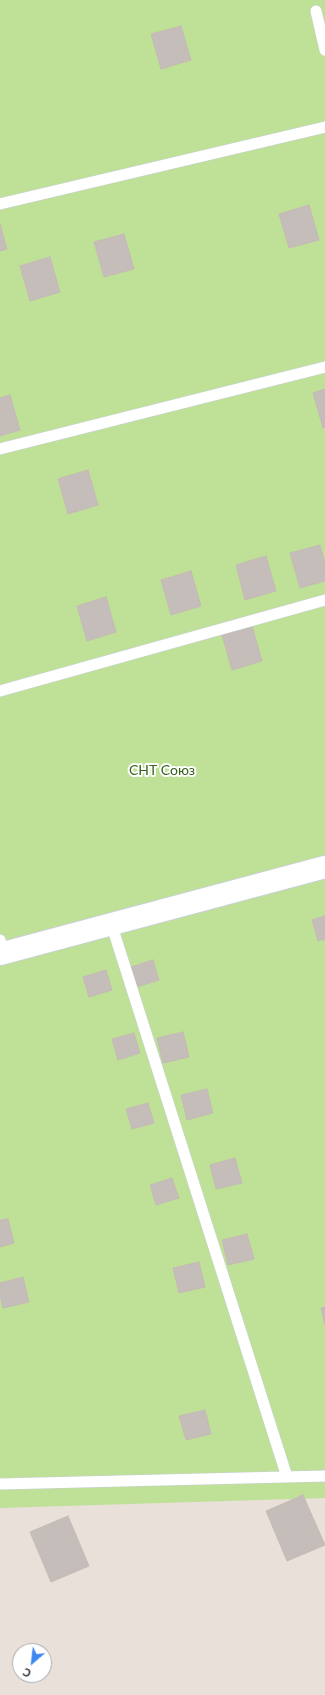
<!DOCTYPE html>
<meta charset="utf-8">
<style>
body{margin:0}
#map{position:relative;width:325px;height:1695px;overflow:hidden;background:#eae0da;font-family:Lato,sans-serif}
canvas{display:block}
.north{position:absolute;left:12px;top:1643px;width:40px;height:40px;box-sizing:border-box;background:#fff;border:1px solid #a9a9a9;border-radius:50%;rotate:208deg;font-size:11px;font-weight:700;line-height:16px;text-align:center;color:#282828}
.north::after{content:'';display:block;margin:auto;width:14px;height:18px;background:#3d86f4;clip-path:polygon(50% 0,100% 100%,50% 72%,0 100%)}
</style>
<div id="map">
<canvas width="325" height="1695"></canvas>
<div class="north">С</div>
</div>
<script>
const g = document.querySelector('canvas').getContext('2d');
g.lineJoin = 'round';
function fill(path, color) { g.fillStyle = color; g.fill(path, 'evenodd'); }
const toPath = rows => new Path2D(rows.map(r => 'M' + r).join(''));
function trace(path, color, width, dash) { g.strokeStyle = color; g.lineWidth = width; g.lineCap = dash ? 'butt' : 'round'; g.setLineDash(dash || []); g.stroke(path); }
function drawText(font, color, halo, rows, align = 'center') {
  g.font = font + ' Lato,sans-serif'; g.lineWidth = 4; g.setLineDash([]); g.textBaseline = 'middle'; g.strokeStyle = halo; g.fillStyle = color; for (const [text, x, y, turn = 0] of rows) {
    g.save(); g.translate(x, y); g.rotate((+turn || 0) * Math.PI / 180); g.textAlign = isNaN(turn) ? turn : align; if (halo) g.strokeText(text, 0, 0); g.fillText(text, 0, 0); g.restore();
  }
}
fill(toPath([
 [0,0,325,0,325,1498,0,1508]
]), '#bfe097');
const building = toPath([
 [181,26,191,60,161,69,151,34,181,26],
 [309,205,319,240,289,248,279,214,309,205],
 [0,224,7,249,0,251,0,224],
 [124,234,134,269,104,277,94,242,124,234],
 [50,257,60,292,30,301,20,266,50,257],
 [325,389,325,427,323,428,313,393,325,389],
 [10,395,20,430,0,436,0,398,10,395],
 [88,470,98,505,68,514,58,479,88,470],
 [320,545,325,563,325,581,300,588,290,553,320,545],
 [266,556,276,591,245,600,236,565,266,556],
 [191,571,201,606,171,615,161,580,191,571],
 [106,597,116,632,87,641,77,606,106,597],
 [252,626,262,661,232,670,222,635,252,626],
 [325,916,325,939,318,941,312,920,325,916],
 [153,960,159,980,137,987,131,967,153,960],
 [106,970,112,990,89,997,83,977,106,970],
 [183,1032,189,1057,163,1063,157,1038,183,1032],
 [134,1033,140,1053,118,1060,112,1039,134,1033],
 [207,1089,213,1113,187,1120,181,1095,207,1089],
 [148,1103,154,1123,132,1129,126,1109,148,1103],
 [235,1158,242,1183,216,1189,210,1165,235,1158],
 [172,1178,179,1198,156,1205,150,1185,172,1178],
 [8,1219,14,1243,0,1247,0,1220,8,1219],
 [247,1234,254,1259,228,1265,222,1240,247,1234],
 [199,1262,205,1287,179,1293,173,1268,199,1262],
 [23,1277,29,1302,3,1308,0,1295,0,1283,23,1277],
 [325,1307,325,1325,321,1308,325,1307],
 [205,1410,211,1434,186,1440,179,1416,205,1410],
 [303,1495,325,1545,287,1561,266,1511,303,1495],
 [68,1516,89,1566,51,1582,30,1532,68,1516]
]);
fill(building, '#c5bdba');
trace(building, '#c5bbb4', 1);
const service = toPath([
 [316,11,325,50],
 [0,204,325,127],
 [0,449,325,367],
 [0,691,325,600],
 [111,923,287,1477],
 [0,940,3,953],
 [0,1484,325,1476]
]);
const minor = toPath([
 [0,954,325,867]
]);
trace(service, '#c8cfda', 12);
trace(minor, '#c8cfda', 24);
trace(service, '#fff', 11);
trace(minor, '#fff', 22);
drawText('14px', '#39621b', '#fff', [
 ["СНТ Союз",162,770]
]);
</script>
